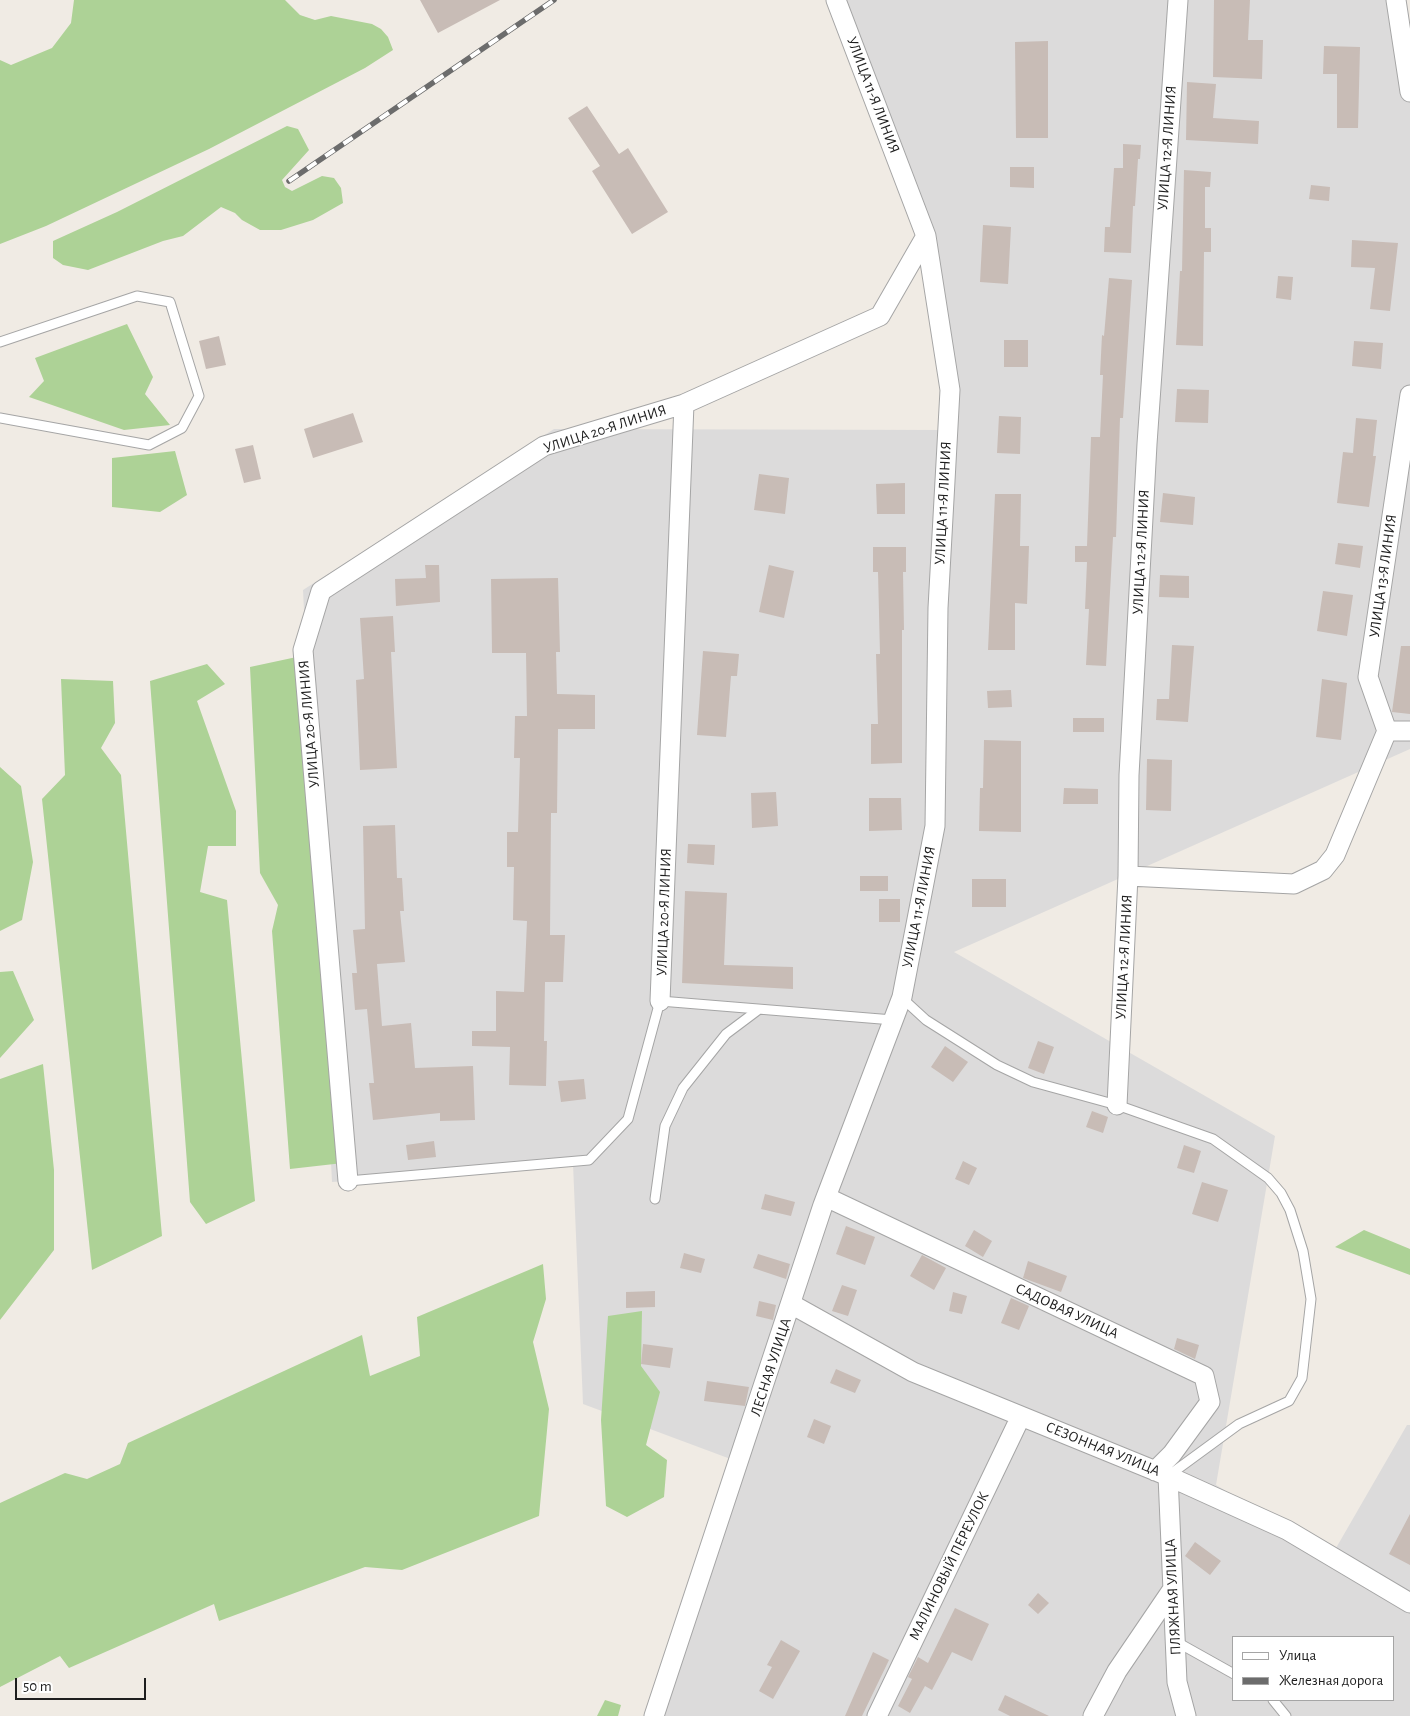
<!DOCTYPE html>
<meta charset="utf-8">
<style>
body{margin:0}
#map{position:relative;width:1410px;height:1716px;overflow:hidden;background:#f0ebe4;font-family:"Alegreya Sans",sans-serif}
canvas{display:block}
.legend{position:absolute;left:1232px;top:1636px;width:162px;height:65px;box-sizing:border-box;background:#fff;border:1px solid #a5a5a5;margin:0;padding:6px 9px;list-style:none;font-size:15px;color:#1e1e1e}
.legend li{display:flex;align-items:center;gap:10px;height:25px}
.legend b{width:25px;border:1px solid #a5a5a5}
.scale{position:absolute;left:15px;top:1678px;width:131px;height:22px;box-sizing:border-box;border:2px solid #1e1e1e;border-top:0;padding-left:6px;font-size:15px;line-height:18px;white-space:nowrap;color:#1e1e1e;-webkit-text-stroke:4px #fff;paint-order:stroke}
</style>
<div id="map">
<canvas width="1410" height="1716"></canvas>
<ul class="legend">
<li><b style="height:6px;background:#fff"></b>Улица</li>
<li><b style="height:6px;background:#6c6c6c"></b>Железная дорога</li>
</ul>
<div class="scale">50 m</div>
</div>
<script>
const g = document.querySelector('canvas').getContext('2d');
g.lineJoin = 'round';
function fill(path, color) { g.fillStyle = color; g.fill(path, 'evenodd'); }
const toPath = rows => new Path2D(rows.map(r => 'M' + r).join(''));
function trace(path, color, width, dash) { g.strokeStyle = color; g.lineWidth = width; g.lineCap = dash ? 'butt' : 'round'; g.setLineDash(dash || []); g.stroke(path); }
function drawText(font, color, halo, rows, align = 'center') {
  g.font = font + ' "Alegreya Sans",sans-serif'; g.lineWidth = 4; g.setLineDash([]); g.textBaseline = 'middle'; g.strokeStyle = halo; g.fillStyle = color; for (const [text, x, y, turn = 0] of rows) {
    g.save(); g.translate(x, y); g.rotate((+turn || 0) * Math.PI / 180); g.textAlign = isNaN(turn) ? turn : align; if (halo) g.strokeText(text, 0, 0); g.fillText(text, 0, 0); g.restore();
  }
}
fill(toPath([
 [832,0,1406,0,1410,24,1410,749,954,952,1275,1136,1216,1485,1332,1555,1407,1425,1410,1425,1410,1716,663,1716,744,1464,583,1404,573,1164,332,1182,303,590,554,429,946,430,921,220],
 [1234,1637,1394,1637,1394,1700,1234,1700]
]), '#dcdbdb');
fill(toPath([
 [74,0,285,0,300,15,315,20,331,16,372,24,381,29,388,37,393,50,365,68,209,149,46,226,0,244,0,60,11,65,52,48,71,23],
 [287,126,298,129,309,150,282,180,285,187,292,191,322,176,334,178,341,188,343,203,313,220,281,230,260,230,242,220,235,213,221,207,183,236,163,241,88,270,63,265,53,258,53,241,117,212],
 [127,324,153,377,145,394,170,425,124,430,29,397,44,381,35,358],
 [175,451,187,495,160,512,112,507,112,458],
 [306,655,343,1163,290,1169,272,931,278,905,260,873,250,667],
 [207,664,225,684,197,701,236,811,236,846,208,846,200,892,227,900,255,1201,206,1224,190,1202,150,681],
 [61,679,113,681,115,723,101,748,121,775,162,1236,92,1270,42,799,65,775],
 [0,767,21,786,33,862,22,920,0,931],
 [13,971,34,1020,0,1058,0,972],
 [43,1064,54,1170,54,1250,0,1320,0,1079],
 [1364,1230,1410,1249,1410,1275,1335,1247],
 [543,1264,546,1299,533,1342,549,1409,539,1516,402,1570,365,1567,219,1621,214,1604,69,1668,60,1656,0,1687,0,1503,65,1473,87,1479,120,1464,128,1443,362,1335,370,1376,420,1356,417,1317],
 [642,1311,641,1366,660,1392,646,1445,667,1460,664,1497,627,1517,606,1506,601,1420,608,1316],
 [605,1700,621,1705,618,1716,597,1716]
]), '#add296');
fill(toPath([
 [420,0,500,0,438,33],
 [1214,0,1250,0,1248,40,1263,40,1262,79,1213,77],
 [1048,41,1048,138,1016,138,1015,42],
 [1324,46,1360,47,1358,128,1337,128,1337,74,1323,74],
 [1187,82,1216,84,1213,118,1259,121,1258,144,1186,140],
 [587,106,619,154,628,148,668,212,632,234,592,171,600,166,568,118],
 [1123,144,1141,145,1140,159,1138,159,1135,206,1133,206,1131,253,1104,252,1105,227,1110,227,1114,168,1123,168],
 [1010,167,1034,167,1034,188,1010,187],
 [1184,170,1211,172,1210,187,1205,187,1205,228,1211,228,1211,252,1204,252,1203,346,1176,345,1180,271,1182,271],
 [1311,185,1330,187,1329,201,1309,199],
 [983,225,1011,227,1008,284,980,282],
 [1352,240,1398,243,1390,311,1370,309,1375,268,1351,267],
 [1278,276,1293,277,1291,300,1276,298],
 [1109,278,1132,280,1123,418,1120,418,1116,537,1113,537,1106,666,1086,665,1089,609,1085,609,1087,562,1075,562,1075,546,1087,546,1091,437,1100,437,1103,375,1100,375,1102,335,1104,336],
 [219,336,226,365,206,369,199,341],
 [1004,340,1028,340,1028,367,1004,367],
 [1354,341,1383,343,1381,369,1352,366],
 [1177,389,1209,390,1208,423,1175,422],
 [353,413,363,442,313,458,304,429],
 [999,416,1021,417,1020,454,997,453],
 [1356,418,1377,420,1373,456,1376,456,1369,507,1337,503,1343,452,1353,453],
 [253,445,261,479,244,483,235,449],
 [759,474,789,478,785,514,754,510],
 [905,483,905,514,877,514,876,484],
 [1163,493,1195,497,1193,525,1160,522],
 [995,494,1021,494,1020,546,1029,546,1027,604,1015,603,1015,650,988,650],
 [1338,543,1363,546,1360,568,1335,564],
 [873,547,906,547,906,572,903,572,904,630,902,630,902,763,871,764,871,724,878,724,876,654,880,654,878,572,873,572],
 [425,565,439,565,440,602,396,606,395,579,426,578],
 [769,565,794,571,784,618,759,612],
 [1160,575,1189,576,1189,598,1159,597],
 [558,578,560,652,556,652,557,694,595,695,595,729,558,729,557,813,551,813,550,935,565,935,563,982,545,982,544,1041,547,1041,546,1086,509,1085,510,1047,472,1046,472,1031,496,1031,496,991,524,992,527,921,513,920,514,867,507,867,507,832,518,832,520,758,514,758,515,716,527,716,526,653,492,653,491,579],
 [1323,591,1353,595,1347,636,1317,631],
 [393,616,395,652,391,652,397,768,360,770,356,680,364,679,360,618],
 [1172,645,1194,646,1188,722,1156,720,1157,699,1169,699],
 [1401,646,1410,646,1410,714,1392,712],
 [703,651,739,654,737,676,731,676,726,737,697,735],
 [1322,679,1347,683,1341,740,1316,737],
 [1011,690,1012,707,988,708,987,691],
 [1073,718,1104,718,1104,732,1073,732],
 [984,740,1021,741,1021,832,979,831,980,788,983,788],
 [1147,759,1172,760,1171,811,1146,810],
 [1064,788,1098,789,1098,804,1063,804],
 [776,792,778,826,752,828,751,793],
 [869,798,901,798,902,830,869,831],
 [395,825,397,878,402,878,404,911,400,911,405,962,377,964,382,1026,411,1023,415,1068,473,1066,475,1120,440,1121,440,1113,373,1120,369,1083,374,1083,367,1009,355,1010,352,973,357,973,353,930,365,929,363,826],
 [688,844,715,845,714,865,687,863],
 [860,876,888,876,888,891,860,891],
 [972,879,1006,879,1006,907,972,907],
 [685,891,727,893,724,965,793,967,793,989,682,983],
 [879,899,900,899,900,922,879,922],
 [1038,1041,1054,1047,1044,1074,1028,1068],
 [945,1046,968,1062,953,1082,931,1067],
 [584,1079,586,1099,561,1102,558,1081],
 [1092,1111,1108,1117,1103,1133,1086,1127],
 [434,1141,436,1157,408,1160,406,1145],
 [1184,1145,1201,1151,1194,1173,1177,1168],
 [963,1161,977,1168,969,1185,955,1179],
 [1202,1182,1228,1190,1218,1222,1192,1214],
 [765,1194,795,1202,791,1216,761,1209],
 [846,1226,875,1237,865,1265,836,1254],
 [974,1230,992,1241,983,1257,965,1246],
 [684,1253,705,1259,701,1273,680,1268],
 [758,1254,790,1264,786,1279,753,1268],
 [922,1255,946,1268,934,1290,910,1276],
 [1028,1261,1067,1276,1061,1292,1023,1278],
 [842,1285,857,1290,848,1316,832,1311],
 [655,1291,655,1307,626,1308,626,1292],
 [953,1292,967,1296,962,1314,949,1311],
 [1011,1298,1029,1306,1019,1330,1001,1323],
 [759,1301,776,1305,773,1320,756,1316],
 [1177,1338,1199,1345,1195,1359,1174,1349],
 [643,1344,673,1348,670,1368,641,1364],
 [836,1369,861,1380,855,1393,830,1383],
 [707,1381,749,1387,745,1406,704,1401],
 [814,1419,831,1426,824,1444,807,1437],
 [1410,1514,1410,1565,1389,1554],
 [1195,1542,1221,1561,1210,1575,1185,1556],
 [1038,1593,1049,1603,1038,1614,1028,1605],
 [955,1608,989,1624,972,1661,952,1652,932,1690,925,1686,910,1713,898,1706,912,1679,908,1677,918,1657,928,1663],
 [781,1640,800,1651,773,1699,759,1691,772,1667,767,1665],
 [873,1652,889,1660,862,1716,845,1716],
 [1005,1695,1049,1716,1010,1716,998,1710]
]), '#c8bcb6');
const service = toPath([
 [0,342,137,296,170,302,199,396,182,428,149,445,0,418],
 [902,998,926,1020,997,1065,1033,1082,1117,1105,1213,1139,1268,1178,1281,1193,1290,1210,1303,1251,1311,1299,1302,1378,1289,1401,1239,1424,1168,1476],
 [348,1181,589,1160,628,1119,660,1001,893,1020],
 [655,1199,665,1126,683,1088,726,1034,758,1010],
 [1175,1641,1234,1674],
 [1273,1700,1286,1716]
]);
const minor = toPath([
 [1396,0,1410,92],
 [1410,395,1368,677,1387,731,1410,731],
 [1128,876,1294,884,1323,870,1335,855,1387,731],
 [660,1001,684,404],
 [1117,1105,1128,876,1129,775,1147,444,1178,0],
 [348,1181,303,650,321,591,544,446,684,404,880,316,926,236],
 [826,1197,1204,1376,1210,1402,1172,1454,1155,1471],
 [791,1304,913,1372,1168,1476,1287,1530,1410,1603],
 [1168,1476,1177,1682,1186,1716],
 [654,1716,823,1205,902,997,935,826,938,608,950,390,926,236,836,0],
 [877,1716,1021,1416],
 [1093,1716,1117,1671,1172,1590]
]);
trace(service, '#a5a5a5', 11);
trace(minor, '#a5a5a5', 21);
trace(service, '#fff', 9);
trace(minor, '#fff', 19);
const rail = toPath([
 [289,181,554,0]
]);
trace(rail, '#6c6c6c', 5.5);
trace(rail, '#fff', 4, [11]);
drawText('15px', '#1e1e1e', '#fff', [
 ["УЛИЦА 11-Я ЛИНИЯ",873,95,69],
 ["УЛИЦА 12-Я ЛИНИЯ",1167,148,-86],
 ["УЛИЦА 20-Я ЛИНИЯ",605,429,-18],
 ["УЛИЦА 11-Я ЛИНИЯ",943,503,-87],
 ["УЛИЦА 12-Я ЛИНИЯ",1141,552,-87],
 ["УЛИЦА 13-Я ЛИНИЯ",1383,576,-82],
 ["УЛИЦА 20-Я ЛИНИЯ",309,724,-95],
 ["УЛИЦА 11-Я ЛИНИЯ",919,907,-79],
 ["УЛИЦА 20-Я ЛИНИЯ",664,912,-88],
 ["УЛИЦА 12-Я ЛИНИЯ",1124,957,-87],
 ["САДОВАЯ УЛИЦА",1067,1311,25],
 ["ЛЕСНАЯ УЛИЦА",771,1367,-72],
 ["СЕЗОННАЯ УЛИЦА",1103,1449,22],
 ["МАЛИНОВЫЙ ПЕРЕУЛОК",949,1566,-64],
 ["ПЛЯЖНАЯ УЛИЦА",1173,1597,-93]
]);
</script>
